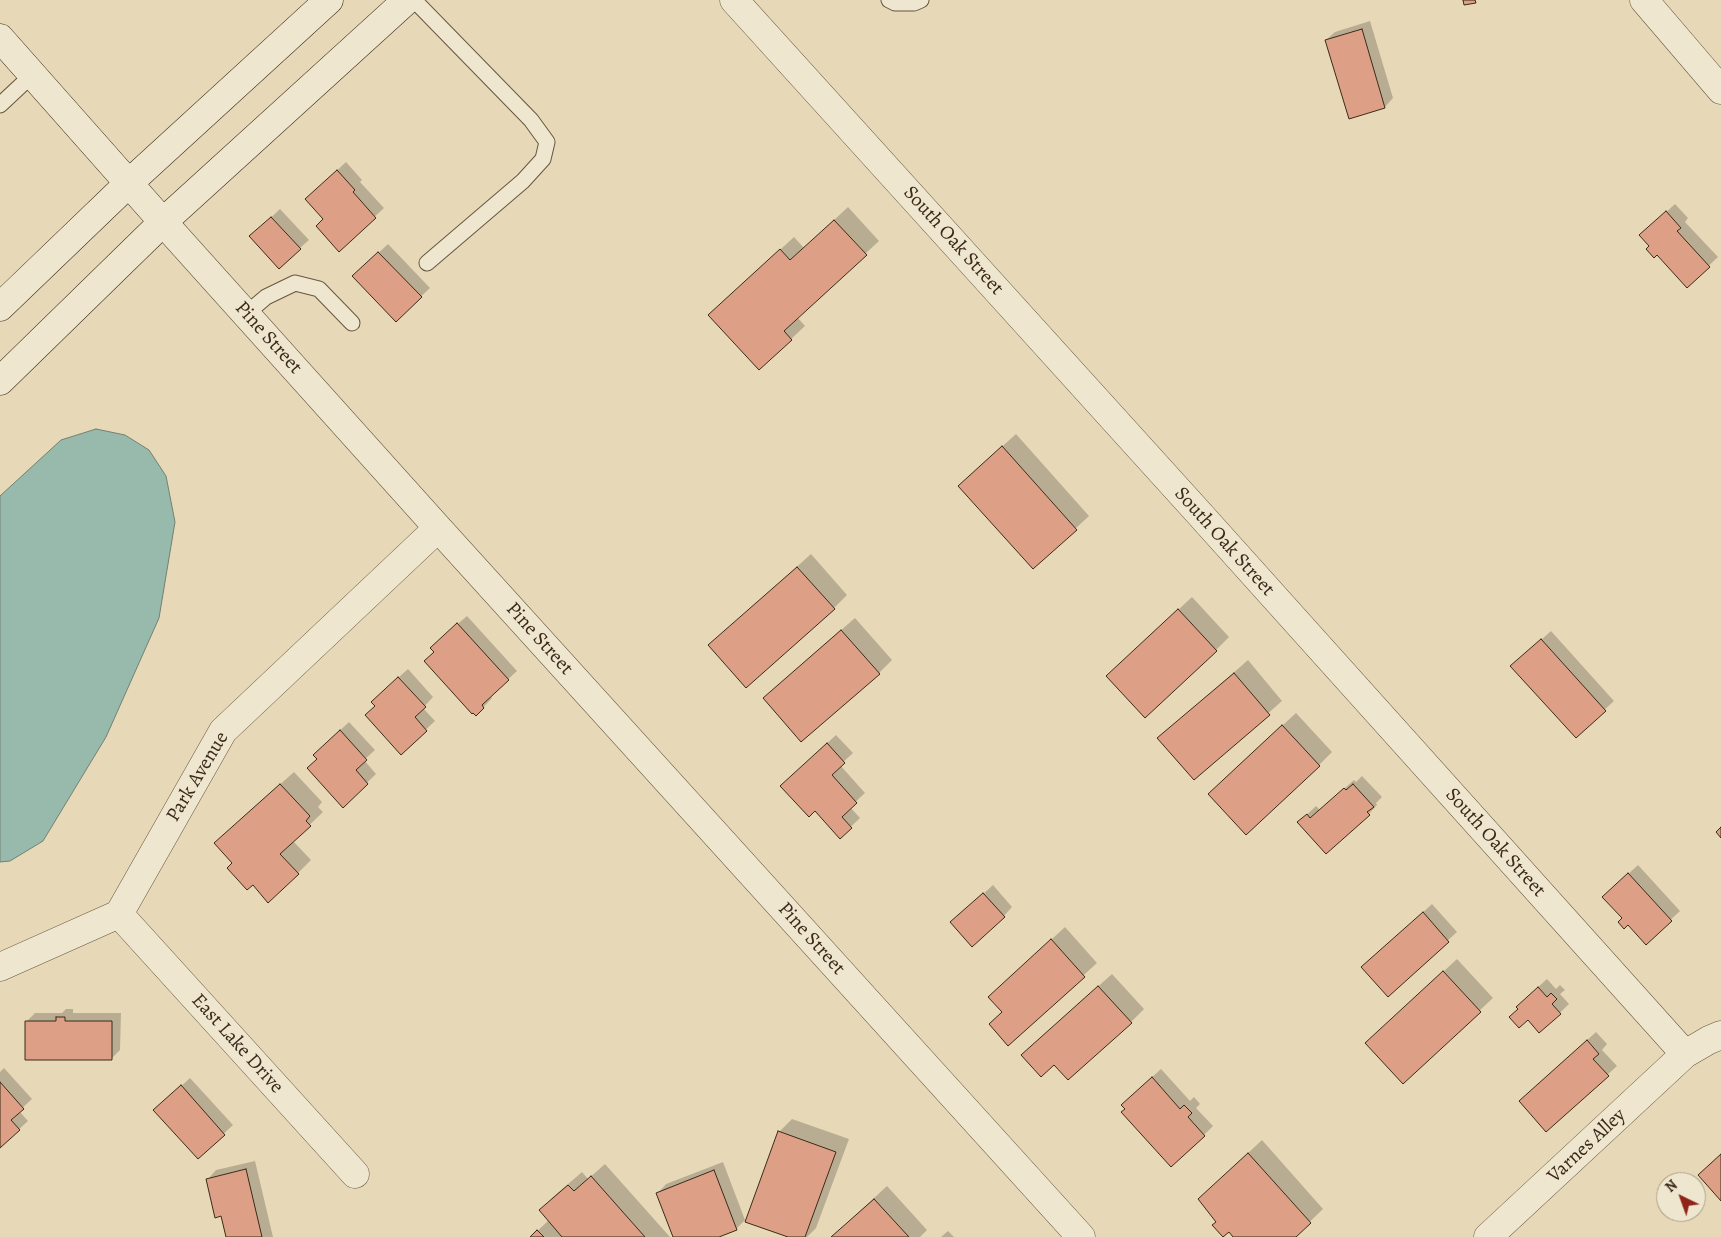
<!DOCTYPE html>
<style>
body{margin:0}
#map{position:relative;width:1721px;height:1237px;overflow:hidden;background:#e7d9b7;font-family:Alegreya,serif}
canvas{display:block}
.north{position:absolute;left:1656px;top:1172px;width:50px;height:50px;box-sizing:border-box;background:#efe6d0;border:1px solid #a79b87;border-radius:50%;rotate:318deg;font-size:14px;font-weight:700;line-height:20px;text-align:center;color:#3b2a19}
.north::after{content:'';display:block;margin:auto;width:18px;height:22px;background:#8f2418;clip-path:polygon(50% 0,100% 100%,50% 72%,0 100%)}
</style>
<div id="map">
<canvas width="1721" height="1237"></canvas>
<div class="north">N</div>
</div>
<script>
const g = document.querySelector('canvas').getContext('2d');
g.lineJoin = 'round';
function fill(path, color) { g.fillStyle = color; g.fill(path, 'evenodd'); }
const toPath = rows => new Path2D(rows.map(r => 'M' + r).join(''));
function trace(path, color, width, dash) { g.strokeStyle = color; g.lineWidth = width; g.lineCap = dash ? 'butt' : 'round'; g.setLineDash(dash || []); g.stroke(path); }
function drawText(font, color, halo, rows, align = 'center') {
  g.font = font + ' Alegreya,serif'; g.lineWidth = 5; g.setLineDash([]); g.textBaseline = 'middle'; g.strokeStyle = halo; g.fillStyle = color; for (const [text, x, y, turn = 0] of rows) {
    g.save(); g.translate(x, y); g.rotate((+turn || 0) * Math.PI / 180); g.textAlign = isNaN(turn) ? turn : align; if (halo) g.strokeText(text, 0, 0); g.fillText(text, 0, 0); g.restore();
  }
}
const water = toPath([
 [96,429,125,435,149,450,166,476,175,522,159,618,106,737,43,841,10,861,0,862,0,496,61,440,96,429]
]);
fill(water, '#97baac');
trace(water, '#728071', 1);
fill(toPath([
 [1370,21,1393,98,1385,107,1350,118,1326,40,1335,32],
 [346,162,362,180,360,182,384,208,339,250,324,219,316,190],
 [1675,204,1688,218,1685,222,1718,257,1687,286,1651,246,1650,227],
 [848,207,879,241,797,317,805,326,759,369,723,302,794,237,804,248],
 [280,209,309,240,300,248,260,228],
 [388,244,430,288,396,320,354,276],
 [1016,434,1089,516,1033,568,973,473],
 [811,554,847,595,834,608,710,645],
 [1192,597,1229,637,1216,650,1121,663],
 [467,616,517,671,490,696,492,698,476,715,435,652,440,639],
 [855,618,892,660,879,673,778,685],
 [1551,631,1614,701,1576,736,1521,658],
 [1248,660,1282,701,1194,779,1159,738],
 [408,669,433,697,423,708,435,721,401,753,377,706,381,693],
 [1296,713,1332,752,1319,765,1222,781],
 [349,722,375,750,364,760,376,774,343,806,318,759,323,746],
 [836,735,853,753,840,765,865,793,850,807,860,818,840,837,791,777],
 [294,772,322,802,318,807,323,812,293,841,311,860,298,873,229,830],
 [1362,776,1382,797,1376,803,1377,805,1369,814,1299,822,1316,806,1320,810,1354,780,1356,782],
 [1638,865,1680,911,1646,943,1624,918,1613,888],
 [993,885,1012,907,1004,916,961,914],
 [1432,904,1457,932,1388,995,1372,959],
 [1065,927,1097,963,1008,1044,1003,1012,1003,984],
 [1457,959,1493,998,1403,1082,1380,1030],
 [1112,974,1144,1009,1131,1022,1054,1063,1036,1042],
 [1547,979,1556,989,1560,985,1565,990,1560,994,1569,1004,1540,1032,1519,1009,1526,998],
 [66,1009,73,1009,73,1013,121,1013,120,1050,111,1059,26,1022,35,1013,62,1013],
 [1596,1032,1607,1044,1602,1050,1617,1066,1546,1130,1529,1093],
 [4,1068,32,1099,19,1111,28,1121,0,1147,0,1072],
 [1161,1069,1190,1101,1194,1097,1200,1104,1196,1108,1213,1126,1204,1135,1126,1109,1131,1096],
 [190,1078,233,1125,198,1158,164,1102],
 [792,1119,849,1139,816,1228,807,1237,792,1237,779,1132],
 [1262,1140,1323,1209,1294,1237,1234,1237,1218,1221,1199,1199],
 [255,1161,273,1237,227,1237,222,1215,208,1179,216,1170],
 [723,1162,745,1220,736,1229,715,1237,674,1237,658,1193,666,1184],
 [605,1164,670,1237,531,1237,549,1220,540,1211,553,1197,582,1172,588,1179],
 [887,1186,927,1230,920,1237,832,1237],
 [948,1231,954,1237,941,1237]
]), '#0003');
const building = toPath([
 [1463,0,1475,0,1476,3,1464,5,1463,0],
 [1362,29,1385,108,1349,119,1325,40,1362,29],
 [337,170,355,190,353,192,376,218,339,252,316,226,323,219,305,199,337,170],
 [1666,211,1681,228,1677,231,1710,267,1687,288,1657,255,1654,258,1646,249,1649,246,1639,235,1666,211],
 [271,217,301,249,279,269,249,236,271,217],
 [834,220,867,255,784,331,792,340,759,370,708,315,780,249,790,260,834,220],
 [378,252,422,297,396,322,352,276,378,252],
 [1002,446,1077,530,1033,569,958,486,1002,446],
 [797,567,835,609,746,688,708,645,797,567],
 [1178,609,1217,651,1145,718,1106,676,1178,609],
 [457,623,509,680,482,705,484,708,476,716,473,713,472,714,424,661,434,652,430,648,457,623],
 [841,630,880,674,801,742,763,698,841,630],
 [1541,639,1606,711,1576,738,1510,666,1541,639],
 [1234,673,1270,715,1194,780,1157,738,1234,673],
 [398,677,426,707,415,717,427,731,401,755,365,715,375,706,371,702,398,677],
 [1282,725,1320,766,1246,835,1208,794,1282,725],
 [340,730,367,760,356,770,368,784,343,808,307,768,317,759,313,755,340,730],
 [827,743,845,763,832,775,857,803,842,817,852,828,840,839,815,811,809,817,780,786,827,743],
 [280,784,310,816,306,821,311,826,280,854,299,874,268,903,253,885,247,890,227,868,232,863,214,843,280,784],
 [1353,784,1374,807,1367,812,1370,815,1326,854,1297,822,1307,814,1310,818,1344,788,1346,790,1353,784],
 [1721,827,1721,838,1716,832,1721,827],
 [1628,873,1672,921,1646,945,1628,925,1624,929,1618,922,1622,918,1602,897,1628,873],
 [983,893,1005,917,972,947,950,922,983,893],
 [1423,912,1449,942,1388,997,1361,967,1423,912],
 [1051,939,1085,977,1008,1046,989,1024,1002,1012,988,997,1051,939],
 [1443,971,1481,1012,1403,1084,1365,1043,1443,971],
 [1098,986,1132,1023,1068,1080,1054,1065,1041,1077,1021,1055,1098,986],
 [1538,987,1547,997,1551,993,1557,999,1552,1004,1561,1014,1539,1033,1528,1020,1519,1028,1509,1017,1518,1009,1516,1007,1538,987],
 [56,1017,65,1017,65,1021,112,1021,112,1060,25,1060,25,1021,56,1021,56,1017],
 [1587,1040,1599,1054,1593,1059,1609,1076,1546,1132,1519,1101,1587,1040],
 [1152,1077,1180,1109,1184,1105,1192,1113,1188,1117,1205,1136,1171,1167,1121,1112,1125,1109,1121,1105,1152,1077],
 [0,1082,24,1109,11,1120,20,1130,0,1148,0,1082],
 [181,1085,225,1135,198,1159,153,1110,181,1085],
 [778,1131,836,1152,805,1237,788,1237,745,1222,778,1131],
 [1248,1153,1311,1223,1296,1237,1233,1237,1229,1232,1223,1237,1212,1225,1216,1222,1198,1199,1248,1153],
 [1721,1154,1721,1201,1698,1175,1721,1154],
 [246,1169,262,1237,226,1237,221,1216,215,1218,206,1179,246,1169],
 [714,1170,737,1230,719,1237,673,1237,656,1193,714,1170],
 [591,1176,645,1237,562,1237,539,1210,568,1185,574,1191,591,1176],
 [874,1199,909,1237,831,1237,874,1199],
 [537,1230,544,1237,530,1237,537,1230]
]);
fill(building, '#dd9f85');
trace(building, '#3b2a19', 1);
const lane = toPath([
 [414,0,531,120,547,142,543,159,523,181,427,263],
 [889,0,895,3,914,3,921,0],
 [0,105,32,75],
 [246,314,266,297,295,283,319,289,352,323]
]);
const street = toPath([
 [734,0,1197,511,1685,1054],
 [1644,0,1721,90],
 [163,222,438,528,1081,1237],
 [119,914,355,1174],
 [0,967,119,914,223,731,438,528],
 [1488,1237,1685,1054,1709,1040,1721,1035]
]);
const secondary = toPath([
 [0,38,163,222],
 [0,307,129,183,329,0],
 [0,381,163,222,407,0]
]);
trace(lane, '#665640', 17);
trace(street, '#665640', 29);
trace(secondary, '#3b2a19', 29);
trace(lane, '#efe6d0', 15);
trace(street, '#efe6d0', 28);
trace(secondary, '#efe6d0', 28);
drawText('20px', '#3b2a19', '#efe6d0', [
 ["South Oak Street",953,241,48],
 ["Pine Street",268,338,48],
 ["South Oak Street",1224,542,48],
 ["Pine Street",539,639,48],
 ["Park Avenue",198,777,-59],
 ["South Oak Street",1495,843,48],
 ["Pine Street",811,939,48],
 ["East Lake Drive",237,1044,48],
 ["Varnes Alley",1587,1146,-43]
]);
</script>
